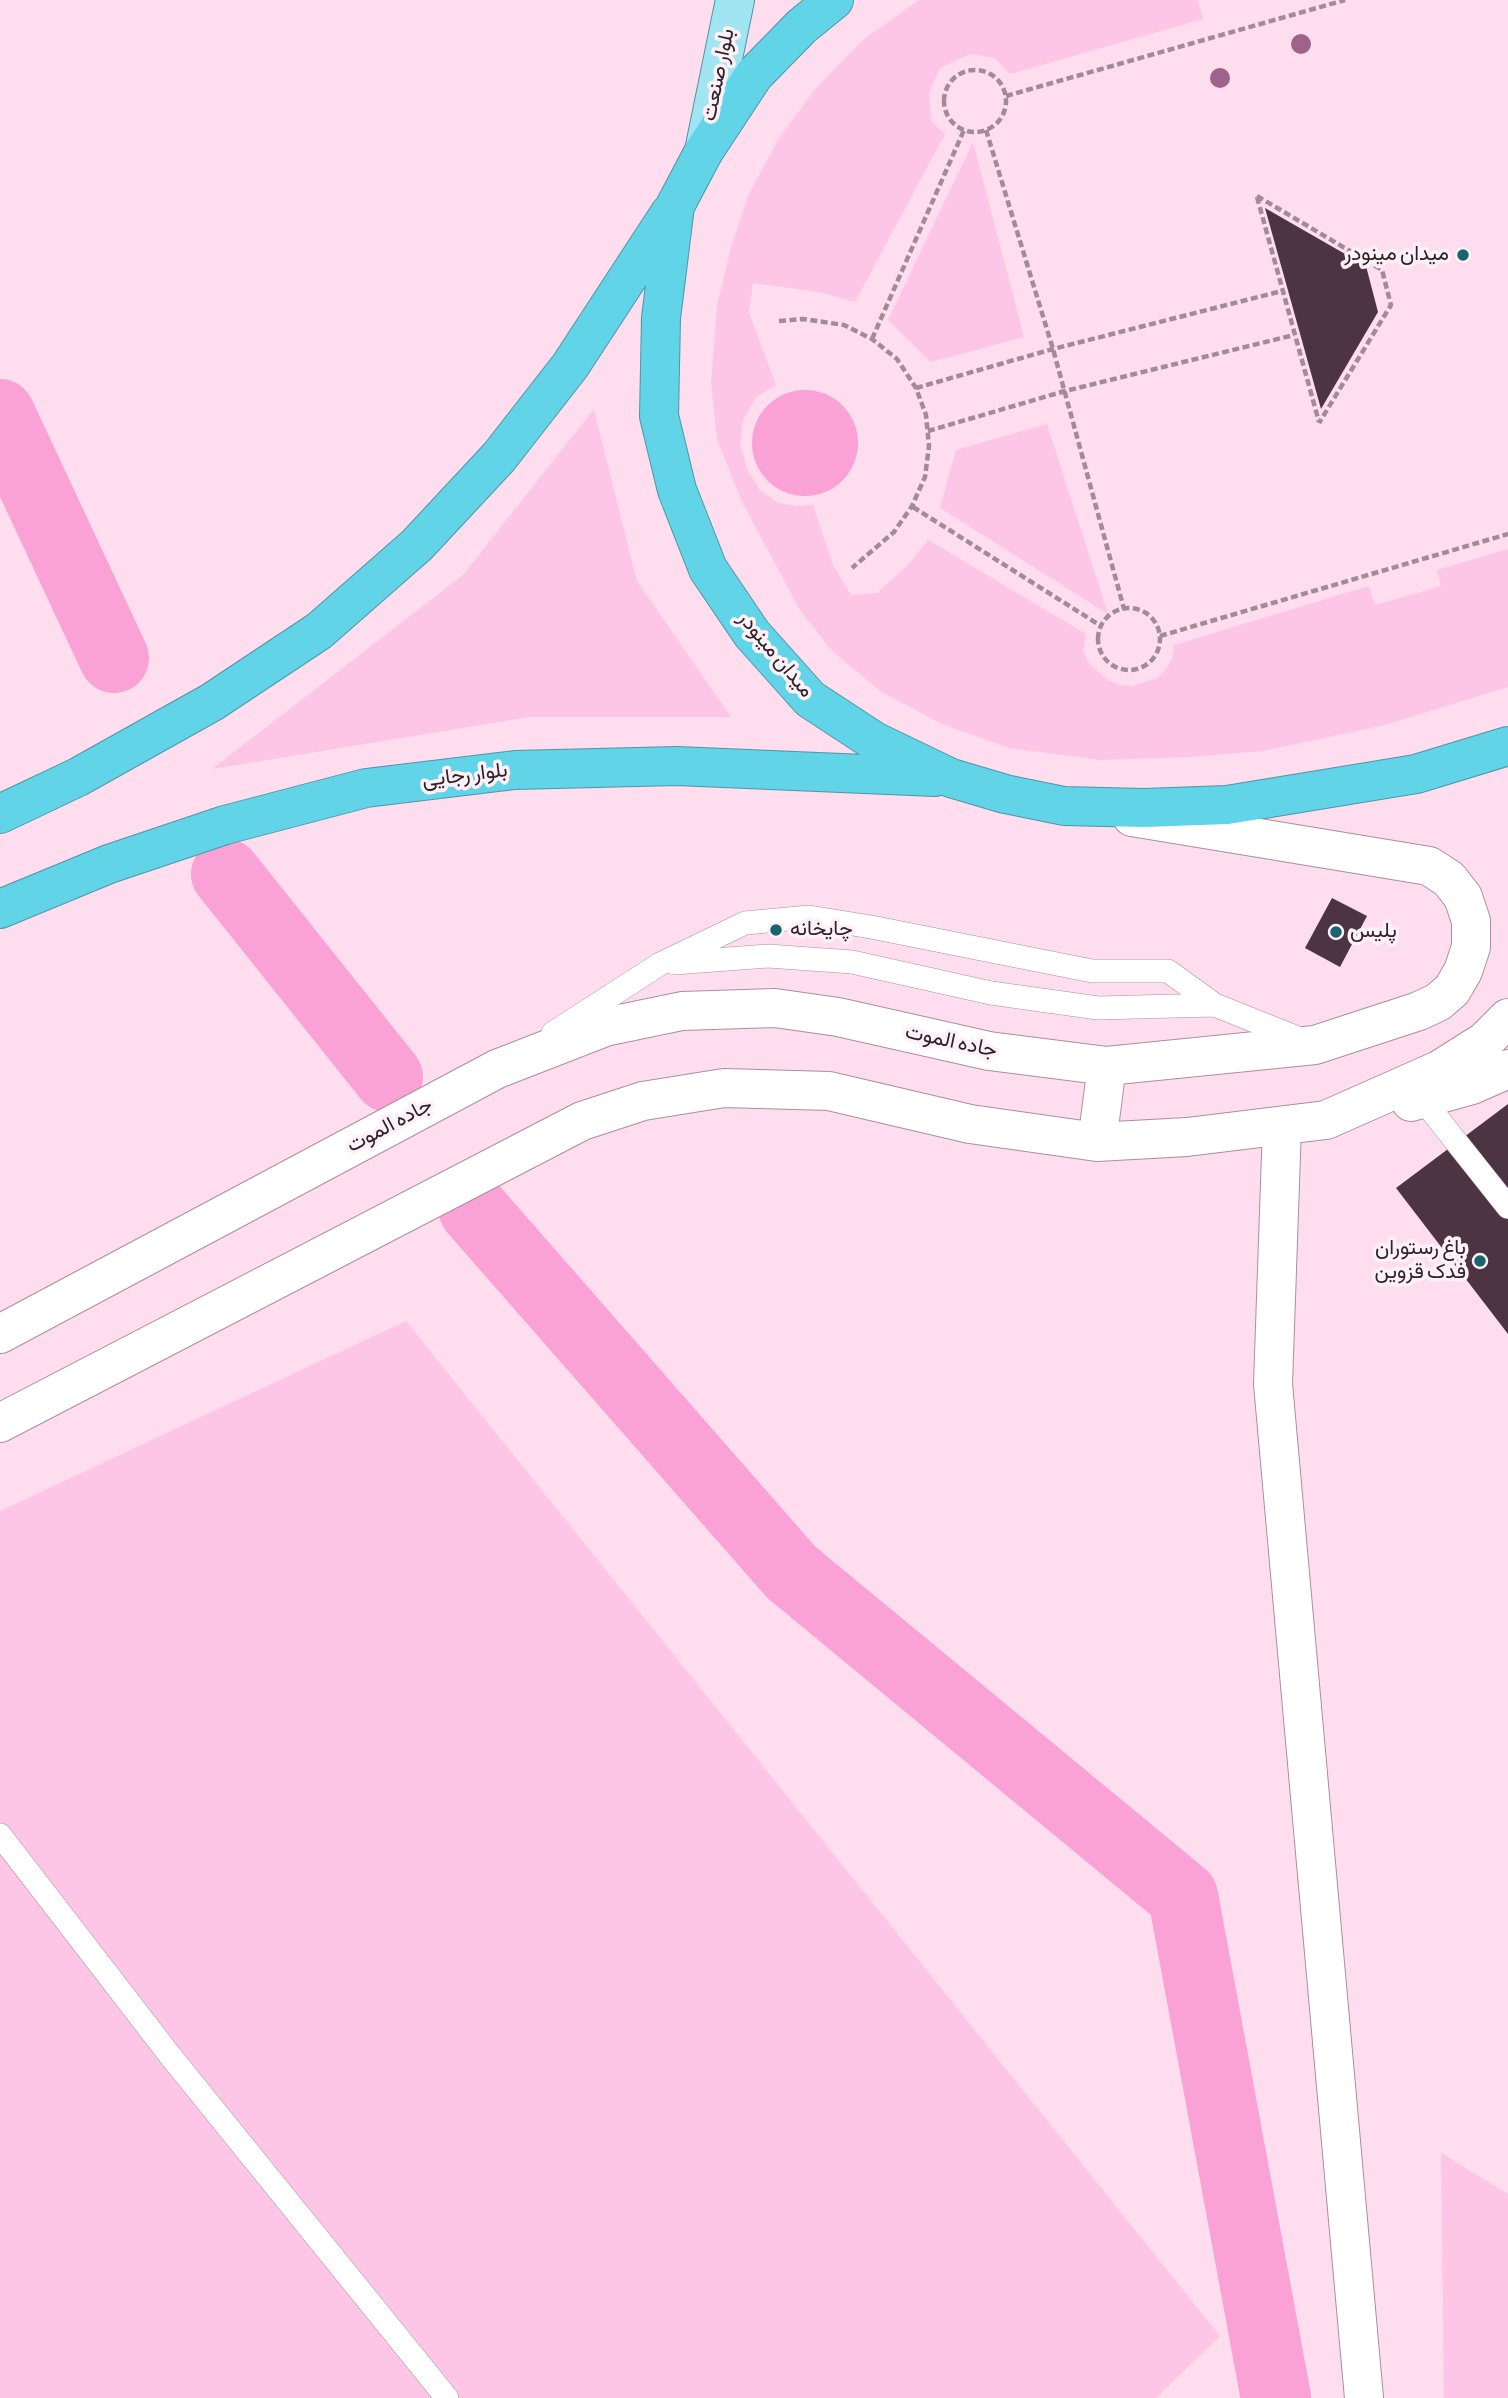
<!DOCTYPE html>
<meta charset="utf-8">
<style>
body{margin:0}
canvas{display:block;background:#fdddee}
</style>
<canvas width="1508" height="2398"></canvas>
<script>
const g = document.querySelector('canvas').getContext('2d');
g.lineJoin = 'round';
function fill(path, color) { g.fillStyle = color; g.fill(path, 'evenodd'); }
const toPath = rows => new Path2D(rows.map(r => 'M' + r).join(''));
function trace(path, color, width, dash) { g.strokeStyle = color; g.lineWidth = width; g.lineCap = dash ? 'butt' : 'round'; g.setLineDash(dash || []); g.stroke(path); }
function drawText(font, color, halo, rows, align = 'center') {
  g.font = font + ' "Sofia Sans Condensed",Vazirmatn,sans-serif'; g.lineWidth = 7; g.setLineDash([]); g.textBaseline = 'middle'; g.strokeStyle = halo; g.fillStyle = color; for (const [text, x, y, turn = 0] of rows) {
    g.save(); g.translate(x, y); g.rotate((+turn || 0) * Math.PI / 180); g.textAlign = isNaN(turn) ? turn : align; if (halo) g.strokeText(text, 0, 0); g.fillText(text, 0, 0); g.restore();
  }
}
fill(toPath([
 [919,0,1198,0,1203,19,1010,74,995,58,970,54,940,68,929,92,931,120,945,134,855,302,819,292,753,283,749,312,776,385,756,397,743,420,740,445,748,471,760,490,778,503,797,506,813,505,833,565,851,595,877,593,907,566,928,540,1086,634,1083,651,1089,664,1108,680,1120,685,1132,686,1155,679,1164,672,1172,659,1174,645,1369,586,1375,605,1441,586,1437,570,1508,549,1508,687,1385,725,1263,751,1191,757,1100,760,1009,748,942,724,882,692,832,651,800,610,742,502,717,439,711,384,717,306,731,247,748,196,779,138,817,87,863,40],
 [973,142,1024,337,931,362,888,320],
 [594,409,637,581,731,717,530,717,212,769,463,575],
 [1047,424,1108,614,940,508,956,450],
 [406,1321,1220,2336,1156,2398,0,2398,0,1511],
 [1441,2153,1508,2194,1508,2398,1444,2398]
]), '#fec6e6');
fill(toPath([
 '752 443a53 53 0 1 1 106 0a53 53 0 1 1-106 0Z'
]), '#faa1d6');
trace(toPath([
 [0,414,114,658],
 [226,874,388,1077],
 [474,1210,791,1572,1183,1896,1276,2398]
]), '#faa1d6', 70);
fill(toPath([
 [1265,208,1366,266,1378,312,1321,409],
 [1332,898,1367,916,1340,967,1305,948],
 [1508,1104,1508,1334,1396,1188]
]), '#4d3443');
const lane = toPath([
 [674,963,768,956,852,962,991,993,1098,1008,1215,1005],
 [553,1033,660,964,745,923,809,917,871,927,1092,971,1168,971,1215,1005,1305,1041],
 [1423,1100,1508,1207],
 [0,1835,172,2058,447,2398]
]);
const street = toPath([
 [1282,1126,1273,1384,1364,2398]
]);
const secondary = toPath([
 [1411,1102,1472,1085,1508,1069],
 [1097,1142,1107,1066],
 [0,1334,497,1069,605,1027,682,1011,775,1008,838,1017,989,1051,1107,1066,1315,1045,1419,1011,1438,1002,1452,990,1463,971,1471,947,1471,921,1463,897,1449,879,1429,866,1132,817],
 [0,1423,582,1121,643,1101,724,1088,829,1091,970,1124,1097,1142,1187,1137,1326,1120,1439,1070,1485,1041,1508,1018]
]);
const primary = toPath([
 [704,151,735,0]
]);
const highway = toPath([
 [834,0,802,26,754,75,704,151,675,206,661,318,659,416,677,490,708,569,752,634,810,699,874,741,951,778,1005,794,1064,806,1144,808,1227,805,1416,774,1508,746],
 [0,814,78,777,212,702,319,631,417,545,499,457,570,366,670,213],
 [0,909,109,864,225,825,366,788,515,770,677,766,935,777]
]);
trace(lane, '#ac8e9f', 24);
trace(street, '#ac8e9f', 40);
trace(secondary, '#ac8e9f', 40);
trace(primary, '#4f96a5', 40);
trace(highway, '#4f96a5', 40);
trace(toPath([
 '944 101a31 31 0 1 1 62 0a31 31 0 1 1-62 0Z',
 [1006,96,1345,0],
 [986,130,1053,349,1124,609],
 [1257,196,1382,270,1391,305,1319,423],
 [1257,197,1319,422],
 [779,321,803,319,844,325,872,339,897,359,916,388,926,415,929,446,925,477,912,506,894,532,852,568],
 [872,339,964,130],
 [916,388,1053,349,1282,291],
 [928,431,1065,391,1294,335],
 [913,507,1101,626],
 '1098 639a31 31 0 1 1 62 0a31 31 0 1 1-62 0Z',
 [1160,636,1508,534]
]), '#a28b97', 4.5, [7, 3.5]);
trace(lane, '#fff', 23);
trace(street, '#fff', 38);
trace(secondary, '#fff', 38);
trace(primary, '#a0e5f1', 38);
trace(highway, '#61d4e8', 38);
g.fillStyle = '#9d638a';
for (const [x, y] of [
 [1301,44],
 [1220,78]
]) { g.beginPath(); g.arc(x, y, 10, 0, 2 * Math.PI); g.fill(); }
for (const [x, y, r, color] of [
 [1463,255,7,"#1a6470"],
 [776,930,7,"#1a6470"],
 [1336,932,7,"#1a6470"],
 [1480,1261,7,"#1a6470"]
]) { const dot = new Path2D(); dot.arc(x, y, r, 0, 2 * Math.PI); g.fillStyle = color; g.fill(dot); trace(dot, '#fdf0f7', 2.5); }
drawText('21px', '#2e2229', '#fdf0f7', [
 ["بلوار صنعت",719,75,-78],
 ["میدان مینودر",775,655,50],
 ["بلوار رجایی",465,776,-7],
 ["جاده الموت",951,1042,12],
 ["جاده الموت",390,1126,-28]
]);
drawText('21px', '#2e2229', '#fdf0f7', [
 ["میدان مینودر",1449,255],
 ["چایخانه",790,930,"left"],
 ["پلیس",1350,932,"left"],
 ["باغ رستوران",1466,1249],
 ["فدک قزوین",1466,1273]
], 'right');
</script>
